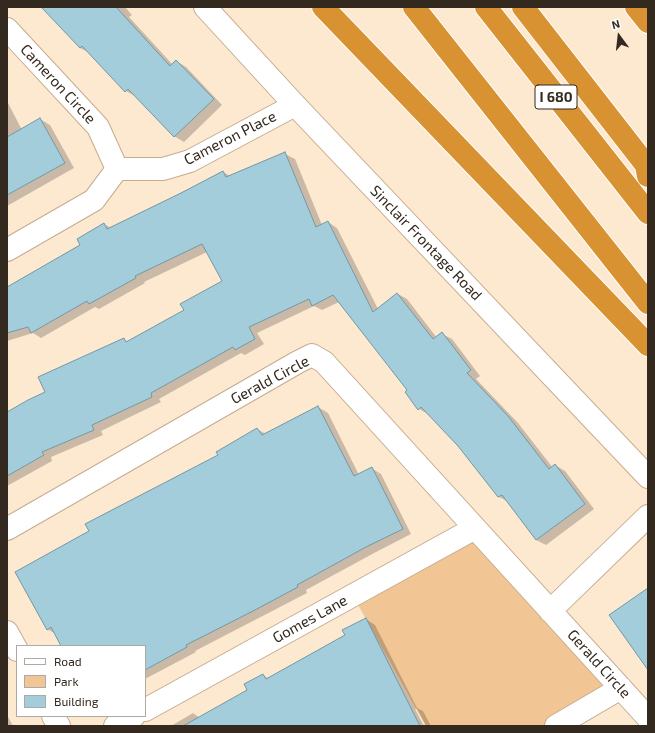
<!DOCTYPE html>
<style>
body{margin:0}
#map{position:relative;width:655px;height:733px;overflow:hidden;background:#fde8d0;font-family:"Exo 2",sans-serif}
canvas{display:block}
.frame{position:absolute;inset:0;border:8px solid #33291e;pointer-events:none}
.legend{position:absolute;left:16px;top:645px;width:130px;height:72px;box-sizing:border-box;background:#fff;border:1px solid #ada9a5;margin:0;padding:5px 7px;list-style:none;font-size:12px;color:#33291e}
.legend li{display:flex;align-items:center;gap:8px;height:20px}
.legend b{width:20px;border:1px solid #ada9a5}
.north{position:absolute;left:599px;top:16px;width:40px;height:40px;-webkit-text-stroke:3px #fff;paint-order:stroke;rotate:345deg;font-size:11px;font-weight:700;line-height:16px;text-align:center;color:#33291e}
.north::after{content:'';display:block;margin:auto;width:14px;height:18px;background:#33291e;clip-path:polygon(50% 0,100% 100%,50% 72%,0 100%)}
</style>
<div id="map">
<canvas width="655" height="733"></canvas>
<div class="frame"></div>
<ul class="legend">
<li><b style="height:5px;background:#fff"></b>Road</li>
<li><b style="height:11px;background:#f2c694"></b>Park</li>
<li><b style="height:11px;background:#a4cddb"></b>Building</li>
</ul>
<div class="north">N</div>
</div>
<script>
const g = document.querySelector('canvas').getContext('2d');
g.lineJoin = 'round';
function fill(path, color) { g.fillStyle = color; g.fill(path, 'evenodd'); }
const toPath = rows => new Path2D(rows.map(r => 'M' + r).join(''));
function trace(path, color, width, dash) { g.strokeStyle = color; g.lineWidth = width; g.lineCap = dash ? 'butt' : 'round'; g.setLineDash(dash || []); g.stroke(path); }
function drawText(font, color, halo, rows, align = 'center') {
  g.font = font + ' "Exo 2",sans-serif'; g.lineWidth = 3.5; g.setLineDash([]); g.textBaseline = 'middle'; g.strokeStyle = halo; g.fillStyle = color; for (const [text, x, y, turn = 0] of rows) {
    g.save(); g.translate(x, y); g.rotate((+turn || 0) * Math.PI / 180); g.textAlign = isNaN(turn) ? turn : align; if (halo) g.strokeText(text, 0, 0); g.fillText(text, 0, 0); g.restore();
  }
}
fill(toPath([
 [475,528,621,688,556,726,426,726,353,596]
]), '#f2c694');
fill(toPath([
 [46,7,125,7,132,15,129,17,173,65,176,61,186,67,222,105,184,142,174,136,135,96,126,91,90,53,80,48],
 [7,101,22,130,40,119,50,125,74,168,7,206],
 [285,154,295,159,322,225,328,222,337,228,378,309,398,294,407,299,437,338,442,334,452,339,480,376,476,379,518,423,553,468,555,465,565,471,594,509,546,545,536,540,509,502,499,497,459,445,428,414,419,409,409,391,339,302,322,310,314,306,257,333,264,344,245,355,241,353,159,399,161,402,101,431,103,435,51,457,52,461,7,486,7,413,46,393,124,340,129,342,185,310,223,282,207,252,144,282,145,283,99,309,95,307,41,338,33,333,7,341,7,288,82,246,104,224,111,228,223,172,230,176],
 [318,407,328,413,359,475,371,468,381,474,411,534,376,552,306,590,307,593,195,651,196,652,145,679,145,646,62,646,56,634,47,629,90,532,220,455,257,429,266,434],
 [366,619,375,625,417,708,423,711,431,726,426,726,417,709,415,709,424,726,171,726,193,713,200,718,249,691,263,675,269,679,346,635],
 [7,715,13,726,7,726]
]), '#0003');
const building = toPath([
 [41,7,116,7,170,66,176,60,214,99,174,137,128,89,125,92,82,46,80,48,41,7],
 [40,118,65,163,7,195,7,137,40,118],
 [285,152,316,227,328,221,373,312,397,293,433,339,442,332,471,370,467,373,508,416,549,469,555,464,585,504,536,540,502,495,498,497,458,446,421,407,418,410,405,392,407,390,333,295,312,306,309,299,249,327,255,339,235,350,233,347,151,393,152,397,92,425,94,430,42,452,44,455,7,476,7,412,28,400,45,392,38,377,124,338,126,342,184,310,180,304,222,281,202,244,135,276,136,278,89,304,87,301,31,333,28,327,7,333,7,287,80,245,77,239,104,223,107,229,181,193,223,171,226,177,285,152],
 [318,406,354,476,372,467,403,529,366,547,297,585,298,587,255,610,186,645,187,647,145,670,145,646,61,646,51,627,47,630,15,572,89,531,85,524,218,455,216,452,257,428,262,435,318,406],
 [648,588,648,670,609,615,648,588],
 [366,618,420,726,183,726,247,690,244,684,263,674,266,679,345,635,342,630,366,618]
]);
fill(building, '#a4cddb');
trace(building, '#7098a5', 1);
const minor = toPath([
 [205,7,295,105,648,477],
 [7,29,98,127,117,169],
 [117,169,163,169,190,161,295,105],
 [7,250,94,200,117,169],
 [7,529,298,362,312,355,324,362,648,718],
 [550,611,648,516],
 [7,632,17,650],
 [145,710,475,528],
 [53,716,59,726],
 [115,726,134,716],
 [556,726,621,688]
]);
const motorway = toPath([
 [323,7,648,345],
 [414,7,648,303],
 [486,7,648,213],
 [523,7,646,165,648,176],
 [636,7,648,22]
]);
trace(minor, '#c5ac90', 24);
trace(motorway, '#fff', 24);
trace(minor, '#fff', 22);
trace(motorway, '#d89232', 22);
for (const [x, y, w] of [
 [556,97,42]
]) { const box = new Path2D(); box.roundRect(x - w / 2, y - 12, w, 24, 3); g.fillStyle = '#fff'; g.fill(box); trace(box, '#33291e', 1); }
drawText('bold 14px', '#33291e', null, [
 ["I 680",556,97]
]);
drawText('15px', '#33291e', '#fff', [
 ["Cameron Circle",58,84,47],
 ["Cameron Place",230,138,-27],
 ["Sinclair Frontage Road",426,243,46],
 ["Gerald Circle",270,380,-28],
 ["Gomes Lane",310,619,-29],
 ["Gerald Circle",599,664,48]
]);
</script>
